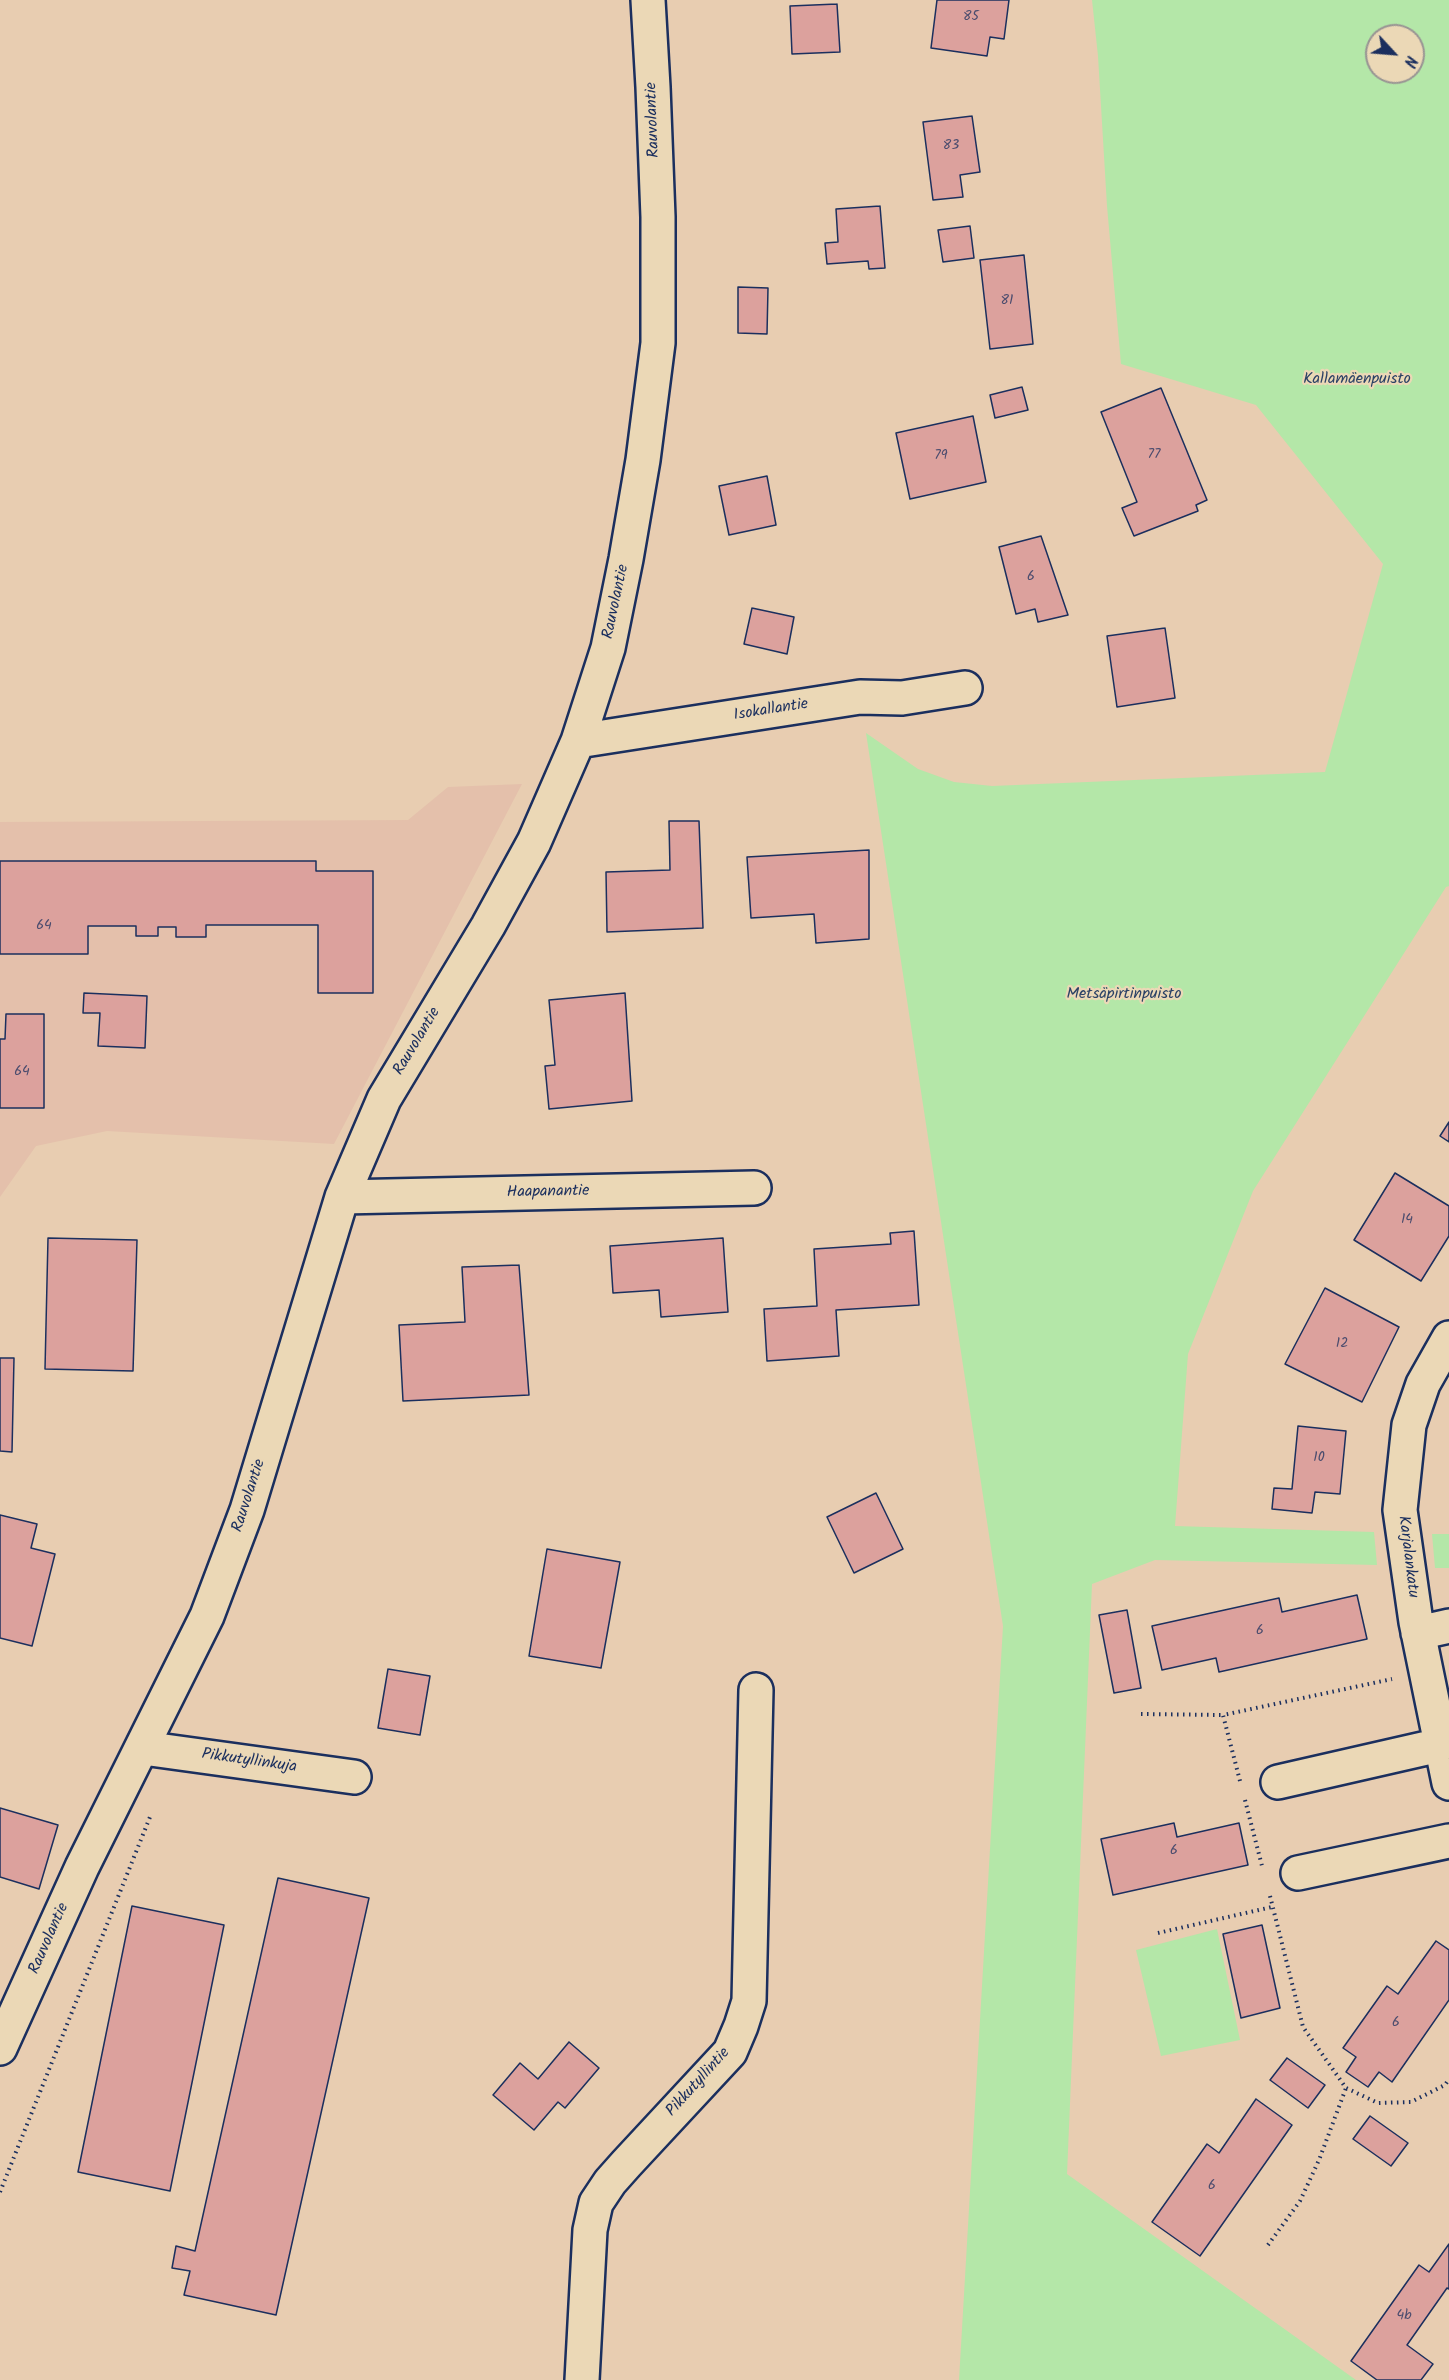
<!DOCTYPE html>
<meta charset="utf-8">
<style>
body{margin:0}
#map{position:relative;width:1449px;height:2380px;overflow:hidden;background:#e8cdb1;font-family:Kalam,sans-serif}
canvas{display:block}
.north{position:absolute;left:1365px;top:24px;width:60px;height:60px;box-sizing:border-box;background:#ebd8b6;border:2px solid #989493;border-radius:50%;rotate:116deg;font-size:16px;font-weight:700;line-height:24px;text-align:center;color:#1b2f5e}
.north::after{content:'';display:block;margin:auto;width:21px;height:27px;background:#1b2f5e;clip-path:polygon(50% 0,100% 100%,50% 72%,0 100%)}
</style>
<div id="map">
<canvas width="1449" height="2380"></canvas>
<div class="north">N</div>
</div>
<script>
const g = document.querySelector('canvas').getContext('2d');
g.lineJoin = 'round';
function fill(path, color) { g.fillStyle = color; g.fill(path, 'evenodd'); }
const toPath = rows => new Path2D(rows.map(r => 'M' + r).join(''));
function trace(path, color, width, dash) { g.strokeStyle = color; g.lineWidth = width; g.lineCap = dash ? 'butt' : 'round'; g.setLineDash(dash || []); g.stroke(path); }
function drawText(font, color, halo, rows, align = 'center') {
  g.font = font + ' Kalam,sans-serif'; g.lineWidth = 4.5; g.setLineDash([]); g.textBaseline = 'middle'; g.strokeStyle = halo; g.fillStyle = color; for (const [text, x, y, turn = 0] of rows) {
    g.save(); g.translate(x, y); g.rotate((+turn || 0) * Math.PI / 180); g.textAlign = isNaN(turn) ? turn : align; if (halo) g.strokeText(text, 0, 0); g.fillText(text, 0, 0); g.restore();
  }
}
fill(toPath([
 [522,784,334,1144,107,1131,36,1146,0,1197,0,822,408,820,448,787]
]), '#e4c0ab');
fill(toPath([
 [1092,0,1449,0,1449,886,1446,887,1253,1191,1188,1354,1175,1526,1374,1532,1377,1565,1155,1560,1092,1584,1067,2174,1356,2380,959,2380,1003,1626,866,733,918,769,954,782,992,786,1325,772,1383,564,1256,405,1121,364,1107,206,1098,56],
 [1377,36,1413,36,1413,72,1377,72],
 [1432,1534,1449,1534,1449,1568,1435,1568],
 [1217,1929,1240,2040,1161,2056,1136,1950]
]), '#b4e7a8');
const building = toPath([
 [937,0,1009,0,1004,39,990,37,987,56,931,48,937,0],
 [837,4,840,52,792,54,790,6,837,4],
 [972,116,980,172,960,175,963,197,933,200,923,122,972,116],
 [880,206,885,268,869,269,868,261,827,264,825,243,838,242,836,209,880,206],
 [970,226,974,258,943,262,938,230,970,226],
 [1024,255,1033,344,990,349,980,260,1024,255],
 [738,287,768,288,767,334,738,333,738,287],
 [1022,387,1028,410,995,418,990,395,1022,387],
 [1161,388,1207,500,1196,505,1198,511,1134,536,1122,508,1137,502,1101,412,1161,388],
 [973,416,986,482,910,499,896,433,973,416],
 [767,476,776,525,729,535,719,486,767,476],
 [1041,536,1068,615,1038,622,1035,609,1016,614,999,547,1041,536],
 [752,608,794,617,787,654,744,644,752,608],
 [1165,628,1175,698,1117,707,1107,636,1165,628],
 [669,821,699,821,703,928,607,932,606,872,670,870,669,821],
 [869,850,869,939,816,943,814,914,751,918,747,857,869,850],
 [0,861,316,861,316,871,373,871,373,993,318,993,318,925,206,925,206,937,176,937,176,927,158,927,158,936,136,936,136,926,88,926,88,954,0,954,0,861],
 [84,993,147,996,145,1048,98,1046,100,1013,83,1013,84,993],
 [625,993,632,1101,549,1109,545,1066,555,1065,549,1000,625,993],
 [6,1014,44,1014,44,1108,0,1108,0,1039,5,1039,6,1014],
 [1449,1122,1449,1142,1440,1136,1449,1122],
 [1395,1173,1449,1206,1449,1236,1421,1281,1354,1240,1395,1173],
 [914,1231,919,1305,836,1310,839,1356,767,1361,764,1309,817,1306,814,1249,891,1244,890,1233,914,1231],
 [48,1238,137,1240,133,1371,45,1369,48,1238],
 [723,1238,728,1312,661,1317,659,1290,613,1293,610,1246,723,1238],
 [519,1265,529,1395,403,1401,399,1325,465,1322,462,1267,519,1265],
 [1325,1288,1399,1327,1362,1402,1285,1364,1325,1288],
 [0,1358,14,1358,12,1452,0,1451,0,1358],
 [1298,1426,1346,1431,1340,1494,1315,1492,1312,1513,1272,1509,1274,1488,1292,1489,1298,1426],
 [876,1493,903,1549,854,1573,827,1517,876,1493],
 [0,1515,37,1524,31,1548,55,1554,32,1646,0,1638,0,1515],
 [547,1549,620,1562,601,1668,529,1656,547,1549],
 [1357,1595,1367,1639,1219,1672,1216,1658,1162,1670,1152,1626,1279,1598,1282,1612,1357,1595],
 [1127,1610,1141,1688,1114,1693,1099,1615,1127,1610],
 [388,1669,430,1676,420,1735,378,1728,388,1669],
 [0,1808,58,1825,39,1889,0,1877,0,1808],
 [1174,1823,1177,1837,1239,1823,1248,1865,1113,1895,1101,1839,1174,1823],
 [278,1878,369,1898,276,2315,184,2295,190,2271,172,2268,176,2246,195,2251,278,1878],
 [132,1906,224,1925,170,2191,78,2172,132,1906],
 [1262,1925,1280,2008,1241,2018,1223,1934,1262,1925],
 [1436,1941,1449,1950,1449,2000,1392,2082,1379,2072,1368,2087,1346,2072,1356,2057,1343,2048,1387,1986,1398,1994,1436,1941],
 [569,2042,599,2068,565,2108,558,2102,534,2130,493,2095,520,2063,538,2079,569,2042],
 [1287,2058,1325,2085,1308,2108,1270,2080,1287,2058],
 [1256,2099,1292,2125,1200,2256,1152,2222,1207,2144,1219,2153,1256,2099],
 [1370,2116,1408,2143,1391,2166,1353,2139,1370,2116],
 [1449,2244,1449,2289,1447,2288,1407,2345,1433,2364,1421,2380,1377,2380,1351,2361,1419,2265,1429,2272,1449,2244]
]);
fill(building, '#dca19d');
trace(building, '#1b2f5e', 1.5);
const minor = toPath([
 [578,741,860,697,902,698,965,688],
 [342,1197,754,1188],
 [1449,1338,1423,1384,1409,1425,1400,1510,1416,1622,1449,1783],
 [1418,1633,1449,1626],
 [143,1748,354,1777],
 [1278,1782,1440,1745],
 [1298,1873,1449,1841],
 [0,2048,82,1867,207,1616,247,1510,342,1197,384,1099,488,926,534,842,578,741,608,648,626,559,643,460,658,343,658,217,653,87,648,0],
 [582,2380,590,2230,596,2203,610,2182,626,2164,730,2052,741,2026,749,2001,756,1690]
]);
trace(minor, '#1b2f5e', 38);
trace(toPath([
 [1141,1714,1223,1715],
 [1240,1781,1223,1715,1392,1679],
 [1245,1800,1262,1866],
 [1270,1896,1303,2027,1346,2088,1378,2103,1411,2102,1445,2085,1449,2079],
 [1158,1933,1272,1907],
 [0,2192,150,1817],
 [1268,2245,1300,2201,1319,2160,1346,2088]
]), '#1b2f5e', 4, [1.5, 4.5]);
trace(minor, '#ebd8b6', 33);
drawText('14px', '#4b4c6e', null, [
 ["85",971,18],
 ["83",951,147],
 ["81",1007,302],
 ["77",1154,456],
 ["79",941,457],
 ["6",1031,578],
 ["64",44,927],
 ["64",22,1073],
 ["14",1407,1221],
 ["12",1342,1345],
 ["10",1319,1459],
 ["6",1260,1632],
 ["6",1174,1852],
 ["6",1396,2024],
 ["6",1212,2187],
 ["4b",1404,2317]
]);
drawText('16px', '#1b2f5e', '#ebd8b6', [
 ["Rauvolantie",654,120,-92],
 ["Rauvolantie",617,602,-78],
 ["Isokallantie",771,711,-9],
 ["Rauvolantie",418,1042,-59],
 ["Haapanantie",548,1193,-1],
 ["Rauvolantie",250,1496,-72],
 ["Karjalankatu",1407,1557,83],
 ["Pikkutyllinkuja",249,1762,8],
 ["Rauvolantie",50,1939,-66],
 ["Pikkutyllintie",699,2083,-48]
]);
drawText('16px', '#2a4165', '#ebd8b6', [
 ["Kallamäenpuisto",1357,380],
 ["Metsäpirtinpuisto",1124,995]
]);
</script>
